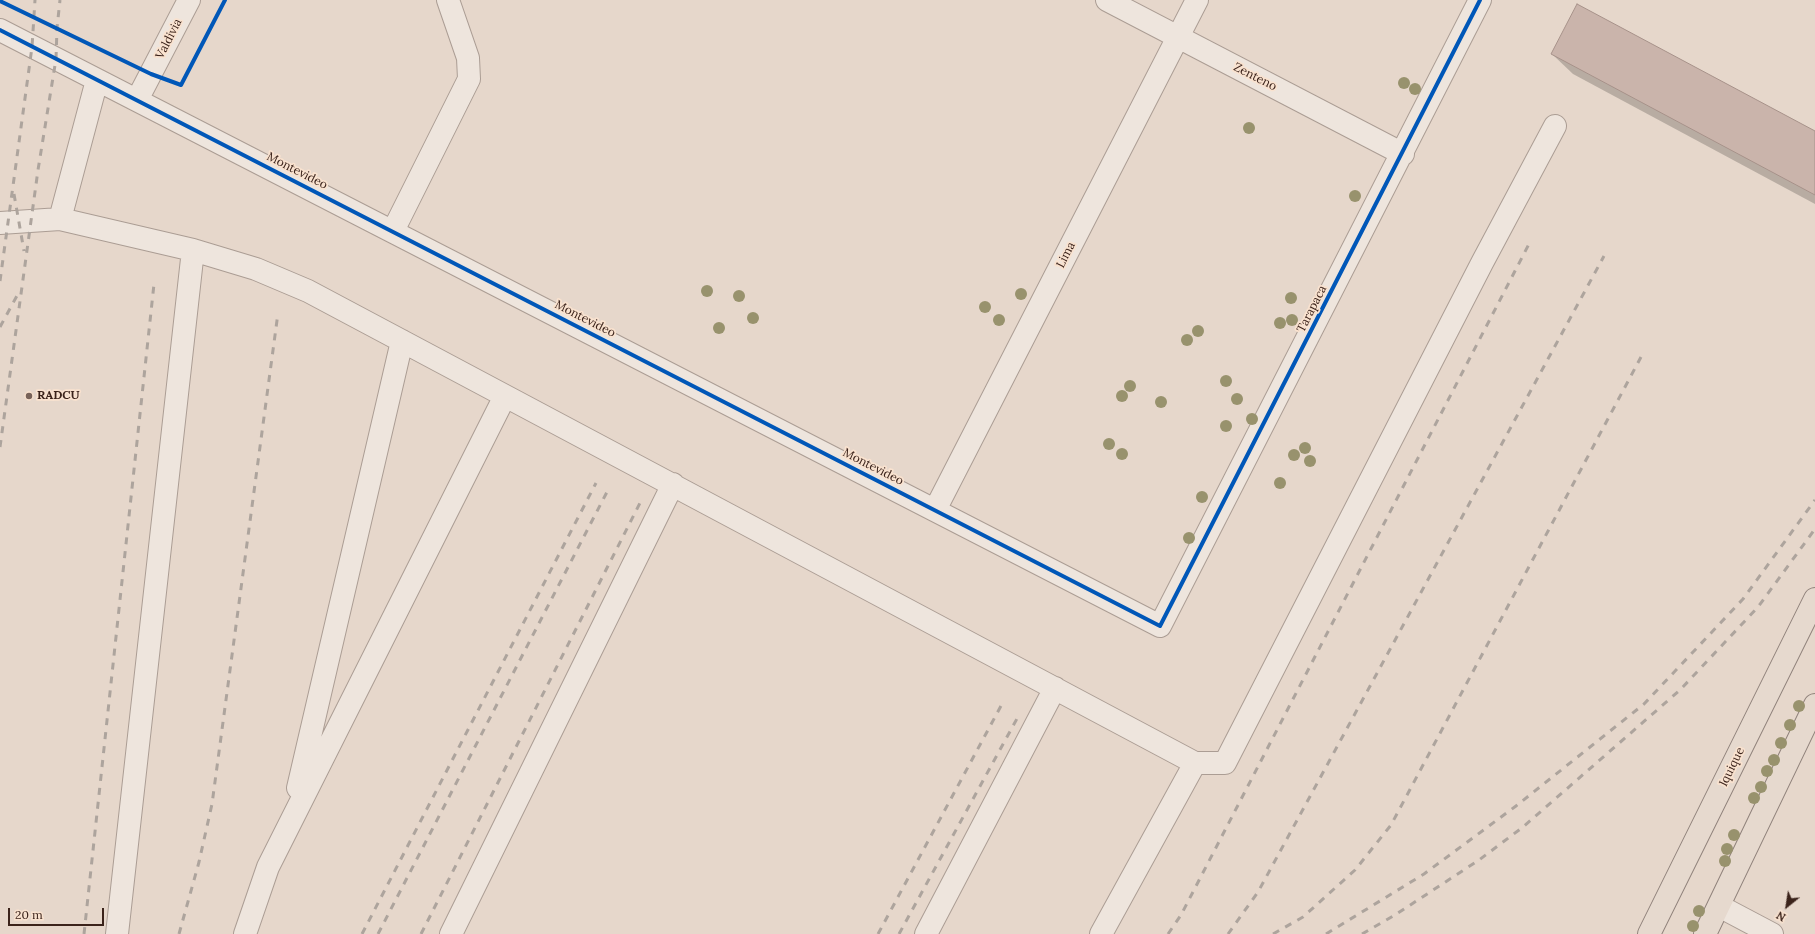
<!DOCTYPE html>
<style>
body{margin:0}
#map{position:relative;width:1815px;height:934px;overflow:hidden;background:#e6d7cb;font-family:Lora,serif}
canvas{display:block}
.north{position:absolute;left:1767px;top:886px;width:40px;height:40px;-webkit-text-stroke:3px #f9e2cf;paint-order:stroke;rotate:210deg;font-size:11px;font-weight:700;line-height:16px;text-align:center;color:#3b231b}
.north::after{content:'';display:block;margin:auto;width:14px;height:18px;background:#3b231b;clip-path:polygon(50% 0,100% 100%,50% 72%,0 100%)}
.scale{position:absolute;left:8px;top:908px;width:96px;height:18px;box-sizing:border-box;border:2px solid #3b231b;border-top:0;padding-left:5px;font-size:12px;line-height:14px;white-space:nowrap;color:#3b231b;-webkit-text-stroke:3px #f9e2cf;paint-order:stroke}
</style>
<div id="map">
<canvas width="1815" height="934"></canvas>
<div class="north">N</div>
<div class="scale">20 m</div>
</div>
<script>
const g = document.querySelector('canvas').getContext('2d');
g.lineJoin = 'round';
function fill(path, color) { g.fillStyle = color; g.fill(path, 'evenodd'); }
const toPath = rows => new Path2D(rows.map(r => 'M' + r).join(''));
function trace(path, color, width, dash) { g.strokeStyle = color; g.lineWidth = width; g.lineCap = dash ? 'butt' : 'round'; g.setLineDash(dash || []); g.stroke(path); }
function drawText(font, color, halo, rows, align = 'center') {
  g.font = font + ' Lora,serif'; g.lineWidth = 3.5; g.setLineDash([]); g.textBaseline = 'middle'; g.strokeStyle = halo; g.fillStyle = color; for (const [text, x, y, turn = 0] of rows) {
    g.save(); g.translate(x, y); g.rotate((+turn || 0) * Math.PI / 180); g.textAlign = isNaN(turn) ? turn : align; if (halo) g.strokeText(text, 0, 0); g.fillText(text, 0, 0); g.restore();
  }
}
fill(toPath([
 [1552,54,1815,132,1815,204,1573,74]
]), '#0003');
const building = toPath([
 [1577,4,1815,131,1815,195,1551,54,1577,4]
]);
fill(building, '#cab4ab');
trace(building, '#a7928a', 1);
const minor = toPath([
 [1107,0,1403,154],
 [0,30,1160,626,1480,0],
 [97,80,60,219,193,250,256,269,308,291,1195,763,1225,763,1482,263,1555,126],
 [137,100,189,0],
 [0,223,60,219],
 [393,231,469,79,468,58,448,0],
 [935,510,1197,0],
 [298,788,402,341],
 [1719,906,1772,934],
 [117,934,193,250],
 [245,934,268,867,505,396],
 [451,934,673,484],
 [926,934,1055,688],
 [1101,934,1195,763]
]);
const major = toPath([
 [1649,934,1815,599],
 [1705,934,1815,705]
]);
trace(minor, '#ab9d94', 24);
trace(major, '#90827b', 24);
trace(minor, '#eee5dd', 22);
trace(major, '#e6d9ce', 22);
trace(toPath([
 [14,194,24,251],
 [0,281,32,47,35,0],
 [0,327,19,292],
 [0,447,38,170,56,59,57,28,60,0],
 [84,934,154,284],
 [179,934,199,862,212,804,278,313],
 [362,934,596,483],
 [378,934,608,490],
 [421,934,641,501],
 [878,934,1002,704],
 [899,934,1019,715],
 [1168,934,1181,915,1529,244],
 [1228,934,1258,892,1604,256],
 [1273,934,1303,917,1355,870,1391,825,1641,357],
 [1326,934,1424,874,1516,806,1644,704,1743,599,1815,500],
 [1362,934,1395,915,1479,860,1523,827,1680,690,1758,607,1815,529]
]), '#ada49d', 3, [7, 7]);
trace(toPath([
 [0,1,151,74,181,85,225,0],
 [0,30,1160,626,1480,0]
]), '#0057b8', 4);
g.fillStyle = '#98926d';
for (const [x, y] of [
 [1404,83],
 [1415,89],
 [1249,128],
 [1355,196],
 [707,291],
 [1021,294],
 [739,296],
 [1291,298],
 [985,307],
 [753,318],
 [999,320],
 [1292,320],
 [1280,323],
 [719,328],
 [1198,331],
 [1187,340],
 [1226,381],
 [1130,386],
 [1122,396],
 [1237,399],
 [1161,402],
 [1252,419],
 [1226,426],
 [1109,444],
 [1305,448],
 [1122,454],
 [1294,455],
 [1310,461],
 [1280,483],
 [1202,497],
 [1189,538],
 [1799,706],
 [1790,725],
 [1781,743],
 [1774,760],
 [1767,771],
 [1761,787],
 [1754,798],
 [1734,835],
 [1727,849],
 [1725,861],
 [1699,911],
 [1693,926]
]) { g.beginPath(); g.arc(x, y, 6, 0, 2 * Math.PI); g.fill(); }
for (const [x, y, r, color] of [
 [29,396,4,"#776259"]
]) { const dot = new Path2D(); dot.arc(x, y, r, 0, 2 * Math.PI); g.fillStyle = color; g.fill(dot); trace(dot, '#f9e2cf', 1.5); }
drawText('12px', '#3b231b', '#f9e2cf', [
 ["Valdivia",169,39,-63],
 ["Zenteno",1255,77,27],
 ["Montevideo",297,171,27],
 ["Lima",1066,255,-63],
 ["Tarapaca",1312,309,-63],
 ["Montevideo",585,319,27],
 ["Montevideo",873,467,27],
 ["Iquique",1732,767,-64]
]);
drawText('bold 12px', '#3b231b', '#f9e2cf', [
 ["RADCU",37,396]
], 'left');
</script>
